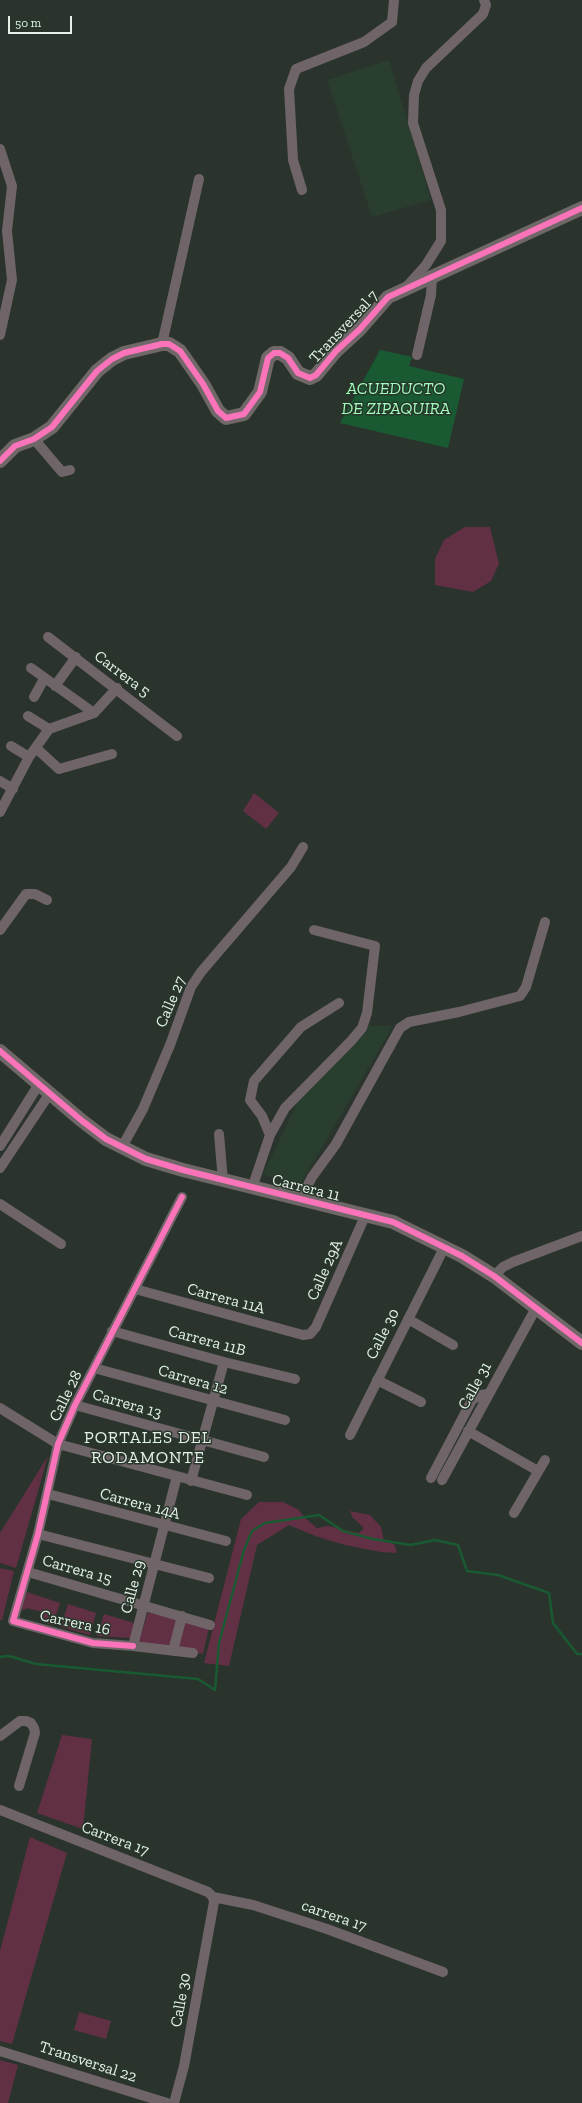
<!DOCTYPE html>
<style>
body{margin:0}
#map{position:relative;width:582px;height:2103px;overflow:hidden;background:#2a342d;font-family:"Zilla Slab",serif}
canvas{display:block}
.scale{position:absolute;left:8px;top:16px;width:64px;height:18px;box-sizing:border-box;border:2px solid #e6f0e8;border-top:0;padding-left:5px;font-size:12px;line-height:14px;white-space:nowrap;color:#e6f0e8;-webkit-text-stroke:3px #27372b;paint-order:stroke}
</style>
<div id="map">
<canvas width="582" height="2103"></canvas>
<div class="scale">50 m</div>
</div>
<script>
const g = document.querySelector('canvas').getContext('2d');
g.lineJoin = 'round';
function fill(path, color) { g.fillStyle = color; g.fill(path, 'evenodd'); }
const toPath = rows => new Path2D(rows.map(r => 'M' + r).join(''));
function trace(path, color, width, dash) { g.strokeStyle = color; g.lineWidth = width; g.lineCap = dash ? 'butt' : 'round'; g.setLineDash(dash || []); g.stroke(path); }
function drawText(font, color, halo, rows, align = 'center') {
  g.font = font + ' "Zilla Slab",serif'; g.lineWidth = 3; g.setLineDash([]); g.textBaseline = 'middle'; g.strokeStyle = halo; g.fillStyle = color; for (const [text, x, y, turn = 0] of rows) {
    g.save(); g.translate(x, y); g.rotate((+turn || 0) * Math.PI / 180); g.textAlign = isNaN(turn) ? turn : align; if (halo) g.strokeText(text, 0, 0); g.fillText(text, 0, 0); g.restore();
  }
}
fill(toPath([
 [389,60,431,200,372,217,327,80],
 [369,1026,393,1026,301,1183,263,1175,298,1101]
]), '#293e2f');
fill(toPath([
 [465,527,490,527,499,564,491,581,473,592,435,585,435,559,444,540],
 [254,793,279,813,266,829,243,811],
 [48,1456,16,1568,0,1563,0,1533],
 [259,1502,283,1502,299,1510,305,1518,317,1528,328,1526,359,1533,364,1528,353,1518,350,1511,370,1515,381,1527,384,1541,394,1544,397,1553,381,1552,345,1545,315,1536,289,1525,257,1545,229,1666,204,1663,241,1519],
 [0,1568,14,1571,2,1620,0,1620],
 [27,1592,60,1603,53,1625,40,1621,42,1612,27,1608,25,1610,21,1609],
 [68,1604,96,1613,90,1635,61,1627],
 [148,1612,177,1620,171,1649,138,1645],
 [104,1614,134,1623,131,1638,97,1636],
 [182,1620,209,1627,203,1654,175,1650],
 [62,1735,92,1739,83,1829,37,1813],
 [30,1837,67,1853,12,2044,0,2041,0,1951],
 [79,2012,111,2021,106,2039,74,2030],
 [0,2060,18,2065,8,2103,0,2103]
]), '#623045');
fill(toPath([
 [380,350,412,357,409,366,464,379,448,448,340,423]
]), '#1a5a32');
trace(toPath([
 [0,1657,9,1656,36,1664,198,1679,215,1690,219,1643,244,1550,252,1531,265,1523,319,1515,343,1531,373,1539,411,1545,435,1540,458,1545,467,1571,498,1575,549,1593,553,1623,577,1654,582,1654]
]), '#1a5a32', 2.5);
trace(toPath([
 [0,149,12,186,7,231,12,280,0,335],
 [302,190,293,160,289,89,296,69,364,42,392,22,394,0],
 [408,285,426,265,441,241,441,210,413,123,414,95,418,81,426,68,483,14,486,5,484,0],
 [162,344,199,179],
 [417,355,431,295,432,277],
 [34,439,62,472,70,470],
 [48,637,177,736],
 [31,668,94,713],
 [55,686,76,657],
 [34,697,44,679],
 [28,716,49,729],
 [11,746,29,757],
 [36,748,59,769,112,754],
 [0,781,13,789],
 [0,812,29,757,49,729,94,713,117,688],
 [0,930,26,894,35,894,47,900],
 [219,1134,223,1181],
 [270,1135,285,1108,351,1041,362,1028,367,1013,375,946,314,930],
 [0,1146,39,1084],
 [122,1147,143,1109,170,1045,191,987,201,972,291,867,303,847],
 [0,1168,50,1093],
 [252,1188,270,1135,262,1116,250,1100,254,1081,301,1027,339,1003],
 [300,1200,312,1177,336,1144,400,1028,409,1022,459,1012,520,996,526,987,545,922],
 [0,1204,61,1244],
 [494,1276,503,1267,513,1262,582,1236],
 [135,1289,303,1335,310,1334,316,1327,365,1216],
 [408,1319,453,1345],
 [112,1331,224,1362,295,1379],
 [94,1368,285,1420],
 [377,1380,421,1402],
 [75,1405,264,1457],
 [0,1408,58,1444,247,1495],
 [468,1431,538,1471],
 [350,1435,444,1248],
 [177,1476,133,1646,193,1653],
 [431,1478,472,1400,480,1395,488,1394],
 [442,1480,536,1308],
 [191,1481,224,1362],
 [48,1494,226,1541],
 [514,1513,545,1460],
 [38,1534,209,1578],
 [28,1572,210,1625],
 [133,1646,93,1643,13,1621,38,1534,58,1444,75,1405,182,1197],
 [173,1651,182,1616],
 [0,1736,20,1721,26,1721,31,1723,34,1728,35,1733,19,1786],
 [0,1810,208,1892,213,1897,214,1902,184,2066,174,2103],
 [213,1897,253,1905,327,1929,443,1972],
 [0,2051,167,2103]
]), '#6f6468', 10);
trace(toPath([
 [0,461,15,446,34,439,52,427,97,371,112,359,124,353,162,344,169,344,180,351,203,384,218,411,226,418,244,414,260,392,268,358,274,353,280,353,288,358,298,373,310,378,316,375,336,351,360,329,388,297,582,208],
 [0,1051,81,1120,106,1139,146,1159,183,1170,393,1222,462,1256,494,1276,582,1343]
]), '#706769', 14);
trace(toPath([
 [0,461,15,446,34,439,52,427,97,371,112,359,124,353,162,344,169,344,180,351,203,384,218,411,226,418,244,414,260,392,268,358,274,353,280,353,288,358,298,373,310,378,316,375,336,351,360,329,388,297,582,208],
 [0,1051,81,1120,106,1139,146,1159,183,1170,393,1222,462,1256,494,1276,582,1343],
 [133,1646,93,1643,13,1621,38,1534,58,1444,75,1405,182,1197]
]), '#fb73b8', 6);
drawText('16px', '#e6f0e8', '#27372b', [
 ["Transversal 7",344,327,-47],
 ["Carrera 5",122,674,37],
 ["Calle 27",171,1002,-67],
 ["Carrera 11",306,1188,14],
 ["Calle 29A",325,1270,-66],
 ["Carrera 11A",226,1299,15],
 ["Calle 30",383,1334,-63],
 ["Carrera 11B",207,1341,15],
 ["Carrera 12",193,1380,16],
 ["Calle 31",475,1386,-61],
 ["Calle 28",66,1396,-64],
 ["Carrera 13",127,1404,16],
 ["Carrera 14A",140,1504,15],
 ["Carrera 15",77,1570,16],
 ["Calle 29",133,1587,-75],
 ["Carrera 16",75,1623,12],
 ["Carrera 17",115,1839,21],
 ["carrera 17",334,1916,19],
 ["Calle 30",181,2000,-80],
 ["Transversal 22",88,2062,18]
]);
drawText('italic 17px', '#a3fcbc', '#27372b', [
 ["ACUEDUCTO",396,389],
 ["DE ZIPAQUIRA",396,409]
]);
g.letterSpacing = '1px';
drawText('17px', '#e6f0e8', '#27372b', [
 ["PORTALES DEL",148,1438],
 ["RODAMONTE",148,1458]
]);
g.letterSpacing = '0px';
</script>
